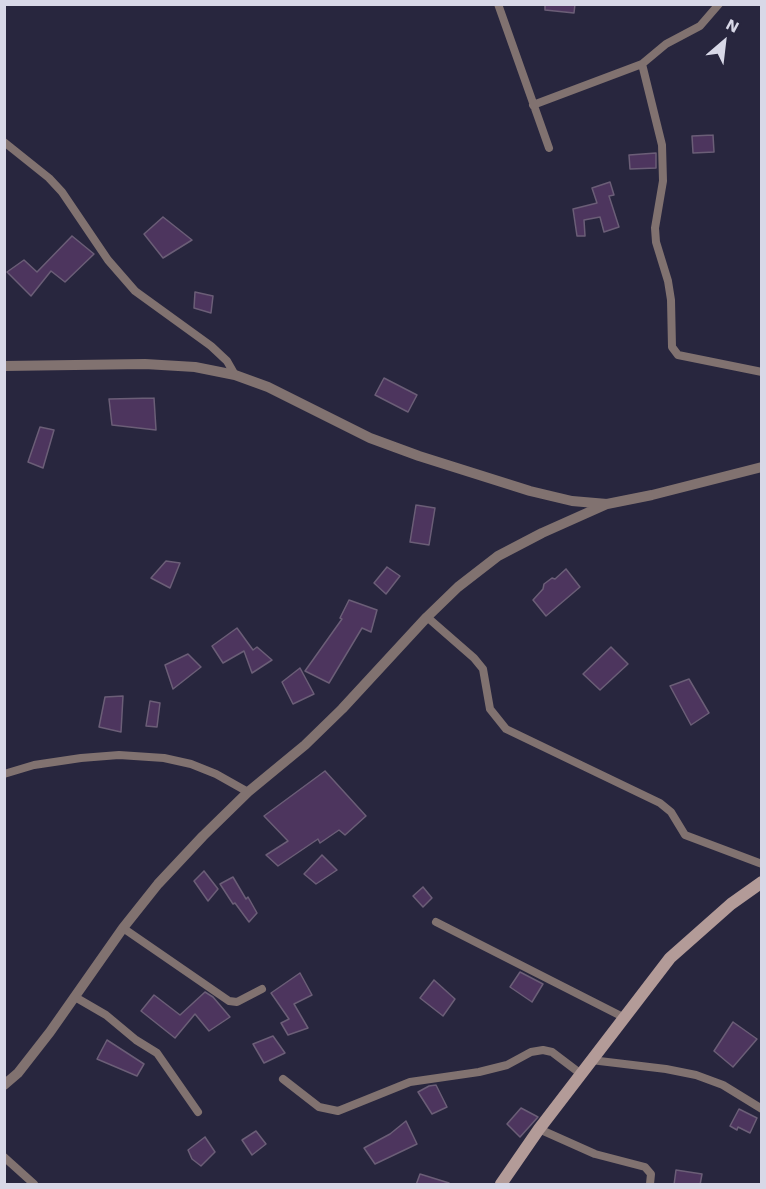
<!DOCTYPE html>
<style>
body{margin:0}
#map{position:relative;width:766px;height:1189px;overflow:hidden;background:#28263e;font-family:"Work Sans",sans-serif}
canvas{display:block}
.frame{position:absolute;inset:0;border:6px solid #d8d8e7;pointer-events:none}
.north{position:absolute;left:694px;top:12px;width:60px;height:60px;-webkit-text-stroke:4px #28263e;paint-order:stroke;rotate:28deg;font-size:16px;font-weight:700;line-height:24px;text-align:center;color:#d8d8e7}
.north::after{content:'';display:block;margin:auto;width:21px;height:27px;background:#d8d8e7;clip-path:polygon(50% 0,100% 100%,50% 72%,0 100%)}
</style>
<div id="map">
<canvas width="766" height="1189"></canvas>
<div class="frame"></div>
<div class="north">N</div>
</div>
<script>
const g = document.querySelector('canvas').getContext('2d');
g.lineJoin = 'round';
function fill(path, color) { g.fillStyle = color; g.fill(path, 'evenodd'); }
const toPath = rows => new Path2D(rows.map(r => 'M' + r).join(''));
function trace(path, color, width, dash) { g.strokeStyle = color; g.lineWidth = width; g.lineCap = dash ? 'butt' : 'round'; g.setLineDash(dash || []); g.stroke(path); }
const building = toPath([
 [545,4,575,4,574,13,545,10,545,4],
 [713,135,714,152,693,153,692,136,713,135],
 [656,153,656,168,630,169,629,155,656,153],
 [610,182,614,195,609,196,619,227,604,232,600,217,584,220,585,236,577,236,573,209,597,203,592,188,610,182],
 [163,217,192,240,163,258,144,234,163,217],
 [72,236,94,254,65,282,51,271,31,296,7,272,24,260,37,272,72,236],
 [195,292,213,296,211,313,194,308,195,292],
 [384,378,417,395,408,412,375,395,384,378],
 [154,398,156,430,112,425,109,399,154,398],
 [40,427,54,430,43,468,28,462,40,427],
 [416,505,435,508,429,545,410,542,416,505],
 [166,561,180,563,170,588,151,578,166,561],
 [387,567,400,576,386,594,374,583,387,567],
 [566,569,580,587,546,616,533,600,543,589,544,584,552,578,555,579,566,569],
 [349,600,377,610,371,632,362,628,329,683,305,671,342,619,340,618,349,600],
 [237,628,253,650,257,647,272,660,252,673,244,651,223,663,212,646,237,628],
 [611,647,628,664,600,690,583,674,611,647],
 [188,654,201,667,173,689,165,665,188,654],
 [300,668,314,694,293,704,282,682,300,668],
 [689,679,709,713,691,725,670,686,689,679],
 [123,696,121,732,99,727,105,697,123,696],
 [150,701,160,703,157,727,146,726,150,701],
 [325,771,366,816,345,835,339,830,320,843,318,839,278,866,266,855,288,841,264,816,325,771],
 [322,855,337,870,316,884,304,874,322,855],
 [204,871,218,889,208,901,194,881,204,871],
 [233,877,246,899,248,897,257,913,249,922,235,903,233,904,220,884,233,877],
 [423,887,432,898,423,907,413,896,423,887],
 [520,972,543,984,532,1002,510,987,520,972],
 [300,973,312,995,294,1004,308,1028,288,1035,281,1023,289,1019,271,993,300,973],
 [434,980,455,999,443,1016,420,998,434,980],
 [205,992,213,997,230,1017,209,1031,195,1014,175,1038,141,1011,154,995,180,1015,205,992],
 [733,1022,757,1039,733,1067,714,1051,733,1022],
 [273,1036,285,1053,264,1063,253,1044,273,1036],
 [107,1040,144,1064,137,1076,97,1059,107,1040],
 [436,1085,447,1107,432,1114,418,1092,429,1086,436,1085],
 [521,1108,538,1117,520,1137,507,1124,521,1108],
 [739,1109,757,1118,750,1133,738,1127,737,1130,730,1126,739,1109],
 [406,1121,417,1144,375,1164,364,1148,390,1134,406,1121],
 [256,1131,266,1144,252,1155,242,1140,256,1131],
 [205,1137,215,1152,201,1166,192,1159,188,1150,205,1137],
 [676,1170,702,1174,700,1185,674,1185,676,1170],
 [420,1174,449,1183,449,1185,416,1185,420,1174]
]);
fill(building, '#4d355e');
trace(building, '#6b5e77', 1.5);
trace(toPath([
 [498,4,549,148],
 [642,64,662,145,663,181,655,228,656,242,668,281,671,300,672,347,678,355,762,372],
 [533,105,642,64,666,44,700,26,719,4],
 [4,142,49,178,62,192,108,260,135,291,211,346,227,361,235,375],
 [427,617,474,658,483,669,490,709,506,729,660,803,671,812,685,835,762,864],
 [4,774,34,765,81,758,119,755,164,758,191,764,216,774,248,792],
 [436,922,623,1017],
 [123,928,229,1001,237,1002,262,989],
 [75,997,106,1015,136,1040,157,1053,198,1112],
 [591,1060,666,1069,696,1075,723,1085,762,1109],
 [283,1079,319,1107,338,1111,410,1082,479,1072,507,1065,531,1052,543,1050,552,1052,581,1074],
 [539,1129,595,1154,645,1167,651,1174,650,1184],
 [4,1157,34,1184]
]), '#817270', 8);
trace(toPath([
 [4,366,145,364,195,367,235,375,268,387,370,438,419,456,530,491,572,501,607,504,652,495,762,467],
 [4,1085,18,1073,50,1032,123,928,158,884,203,836,248,792,305,745,342,709,427,617,458,587,498,556,542,533,607,504]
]), '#817270', 10);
trace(toPath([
 [501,1184,539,1129,670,958,731,904,762,882]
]), '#b39b98', 12);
</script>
